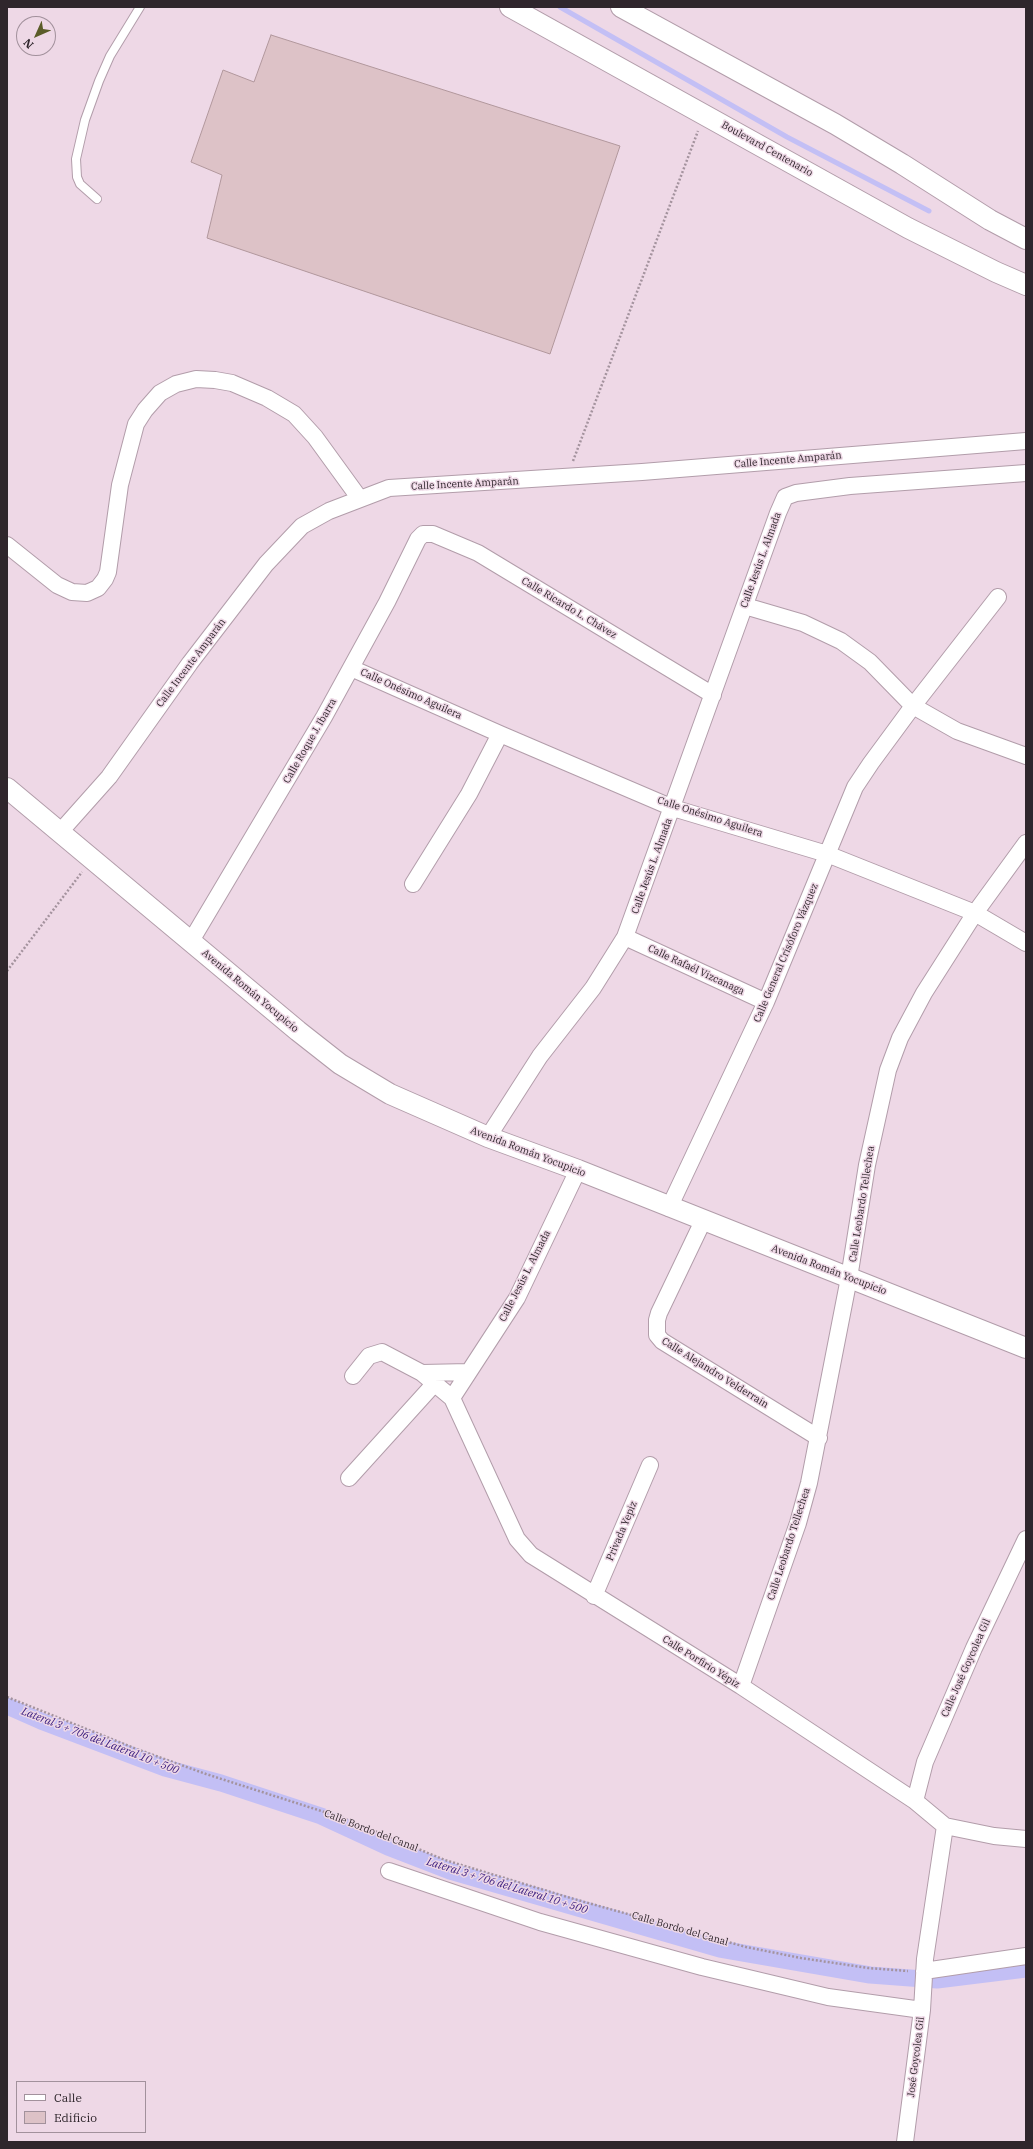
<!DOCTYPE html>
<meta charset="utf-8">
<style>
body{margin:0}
#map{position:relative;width:1033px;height:2149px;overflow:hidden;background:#eed8e6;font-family:"IBM Plex Serif",serif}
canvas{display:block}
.frame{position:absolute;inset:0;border:8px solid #2f262c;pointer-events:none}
.legend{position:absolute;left:16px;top:2081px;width:130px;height:52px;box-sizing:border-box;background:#eed8e6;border:1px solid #a2919c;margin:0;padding:5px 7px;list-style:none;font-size:12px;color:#2f262c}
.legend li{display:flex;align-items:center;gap:8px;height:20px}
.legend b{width:20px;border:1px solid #a2919c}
.north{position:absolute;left:16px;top:16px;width:40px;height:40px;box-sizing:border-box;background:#eed8e6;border:1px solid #a2919c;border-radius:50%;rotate:225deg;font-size:11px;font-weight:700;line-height:16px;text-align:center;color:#2f262c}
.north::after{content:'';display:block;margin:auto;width:14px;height:18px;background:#5b5c29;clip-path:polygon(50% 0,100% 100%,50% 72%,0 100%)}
</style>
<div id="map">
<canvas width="1033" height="2149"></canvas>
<div class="frame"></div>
<ul class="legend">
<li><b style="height:5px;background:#fff"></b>Calle</li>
<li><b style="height:11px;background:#ddc2c7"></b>Edificio</li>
</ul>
<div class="north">N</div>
</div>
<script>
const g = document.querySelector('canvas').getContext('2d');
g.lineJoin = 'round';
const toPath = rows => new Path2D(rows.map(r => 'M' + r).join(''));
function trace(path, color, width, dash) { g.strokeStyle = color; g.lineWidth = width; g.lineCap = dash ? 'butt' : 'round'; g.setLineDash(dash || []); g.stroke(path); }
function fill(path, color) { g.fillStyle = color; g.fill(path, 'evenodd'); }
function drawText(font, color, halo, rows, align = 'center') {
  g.font = font + ' "IBM Plex Serif",serif'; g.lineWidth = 3; g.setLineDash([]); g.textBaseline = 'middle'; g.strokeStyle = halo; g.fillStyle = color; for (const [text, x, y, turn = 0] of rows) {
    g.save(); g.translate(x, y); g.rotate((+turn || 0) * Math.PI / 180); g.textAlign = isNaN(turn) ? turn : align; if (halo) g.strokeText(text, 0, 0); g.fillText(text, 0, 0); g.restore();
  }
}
trace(toPath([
 [560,7,787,137,929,211]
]), '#c3bff5', 5);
trace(toPath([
 [7,1706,41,1721,165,1768,221,1783,321,1816,388,1847,450,1871,720,1949,870,1975,937,1980,1026,1969]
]), '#c3bff5', 17);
const building = toPath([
 [271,35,620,146,550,354,207,238,222,175,191,162,223,70,254,82,271,35]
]);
fill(building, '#ddc2c7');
trace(building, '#b1979c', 1);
const service = toPath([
 [97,199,80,184,77,177,76,159,85,120,99,81,110,56,140,7]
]);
const minor = toPath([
 [7,545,57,585,72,592,87,593,98,588,105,579,108,572,120,485,136,424,145,410,160,393,176,384,196,379,215,380,232,383,267,398,294,414,315,437,360,499],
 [745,606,803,623,841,641,870,662,913,706,957,731,1026,756],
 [351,668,500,734,673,808,827,854,975,913,1026,943],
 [60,832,109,777,190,663,266,564,302,526,329,511,389,488,642,472,1026,441],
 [413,884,469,794,500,734],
 [625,937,766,1002],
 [191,941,324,717,387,602,418,539,423,534,433,534,478,553,713,695],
 [488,1137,540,1056,593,988,625,937,778,513,785,497,796,493,850,486,1026,473],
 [669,1208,766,1002,855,787,871,763,913,706,998,597],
 [703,1221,659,1313,657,1320,657,1335,662,1341,819,1438],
 [422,1373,469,1372],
 [353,1376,369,1356,382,1352,422,1373,452,1398,517,1539,531,1555,741,1686,915,1801,945,1826,994,1836,1026,1839],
 [452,1398,517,1298,578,1170],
 [349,1478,435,1383],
 [594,1596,650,1465],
 [741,1686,798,1523,809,1483,849,1278,867,1165,888,1070,900,1038,924,993,975,913,1026,843],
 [915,1801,925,1762,974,1648,1026,1539],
 [389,1871,540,1922,702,1967,828,1997,922,2010],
 [924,1971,1026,1956],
 [905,2142,922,2010,925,1959,945,1826]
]);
const tertiary = toPath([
 [510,7,908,228,996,272,1026,285],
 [621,7,835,124,902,164,990,220,1026,239],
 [7,788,298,1031,340,1064,390,1094,488,1137,578,1170,1026,1348]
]);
trace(service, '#b29daa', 10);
trace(minor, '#b29daa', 18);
trace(tertiary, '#b29daa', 22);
trace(toPath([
 [573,461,698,131],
 [7,971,82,872],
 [7,1697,134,1748,206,1774,343,1818,445,1860,574,1899,746,1947,801,1958,868,1968,908,1971]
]), '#a4939e', 2.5, [2, 2]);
trace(service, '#fff', 8);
trace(minor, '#fff', 16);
trace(tertiary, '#fff', 20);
drawText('10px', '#2f262c', '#eed8e6', [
 ["Boulevard Centenario",767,149,29],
 ["Calle Incente Amparán",788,460,-5],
 ["Calle Incente Amparán",465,484,-3],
 ["Calle Jesús L. Almada",761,560,-70],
 ["Calle Ricardo L. Chávez",569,608,31],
 ["Calle Incente Amparán",191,663,-53],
 ["Calle Onésimo Aguilera",411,694,24],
 ["Calle Roque J. Ibarra",310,741,-60],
 ["Calle Onésimo Aguilera",710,817,18],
 ["Calle Jesús L. Almada",652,866,-70],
 ["Calle General Crisóforo Vázquez",786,953,-67],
 ["Calle Rafaél Vizcanaga",696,970,25],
 ["Avenida Román Yocupicio",250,991,40],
 ["Avenida Román Yocupicio",528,1152,21],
 ["Calle Leobardo Tellechea",862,1204,-81],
 ["Avenida Román Yocupicio",829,1270,21],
 ["Calle Jesús L. Almada",525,1276,-63],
 ["Calle Alejandro Velderrain",715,1373,32],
 ["Privada Yepiz",622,1531,-67],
 ["Calle Leobardo Tellechea",789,1544,-72],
 ["Calle Porfirio Yépiz",701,1662,32],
 ["Calle José Goycolea Gil",966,1668,-66],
 ["Calle Bordo del Canal",371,1831,21],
 ["Calle Bordo del Canal",680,1929,16],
 ["José Goycolea Gil",916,2057,-83]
]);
drawText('italic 11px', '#36197d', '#eed8e6', [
 ["Lateral 3 + 706 del Lateral 10 + 500",100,1741,21],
 ["Lateral 3 + 706 del Lateral 10 + 500",507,1886,17]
]);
</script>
